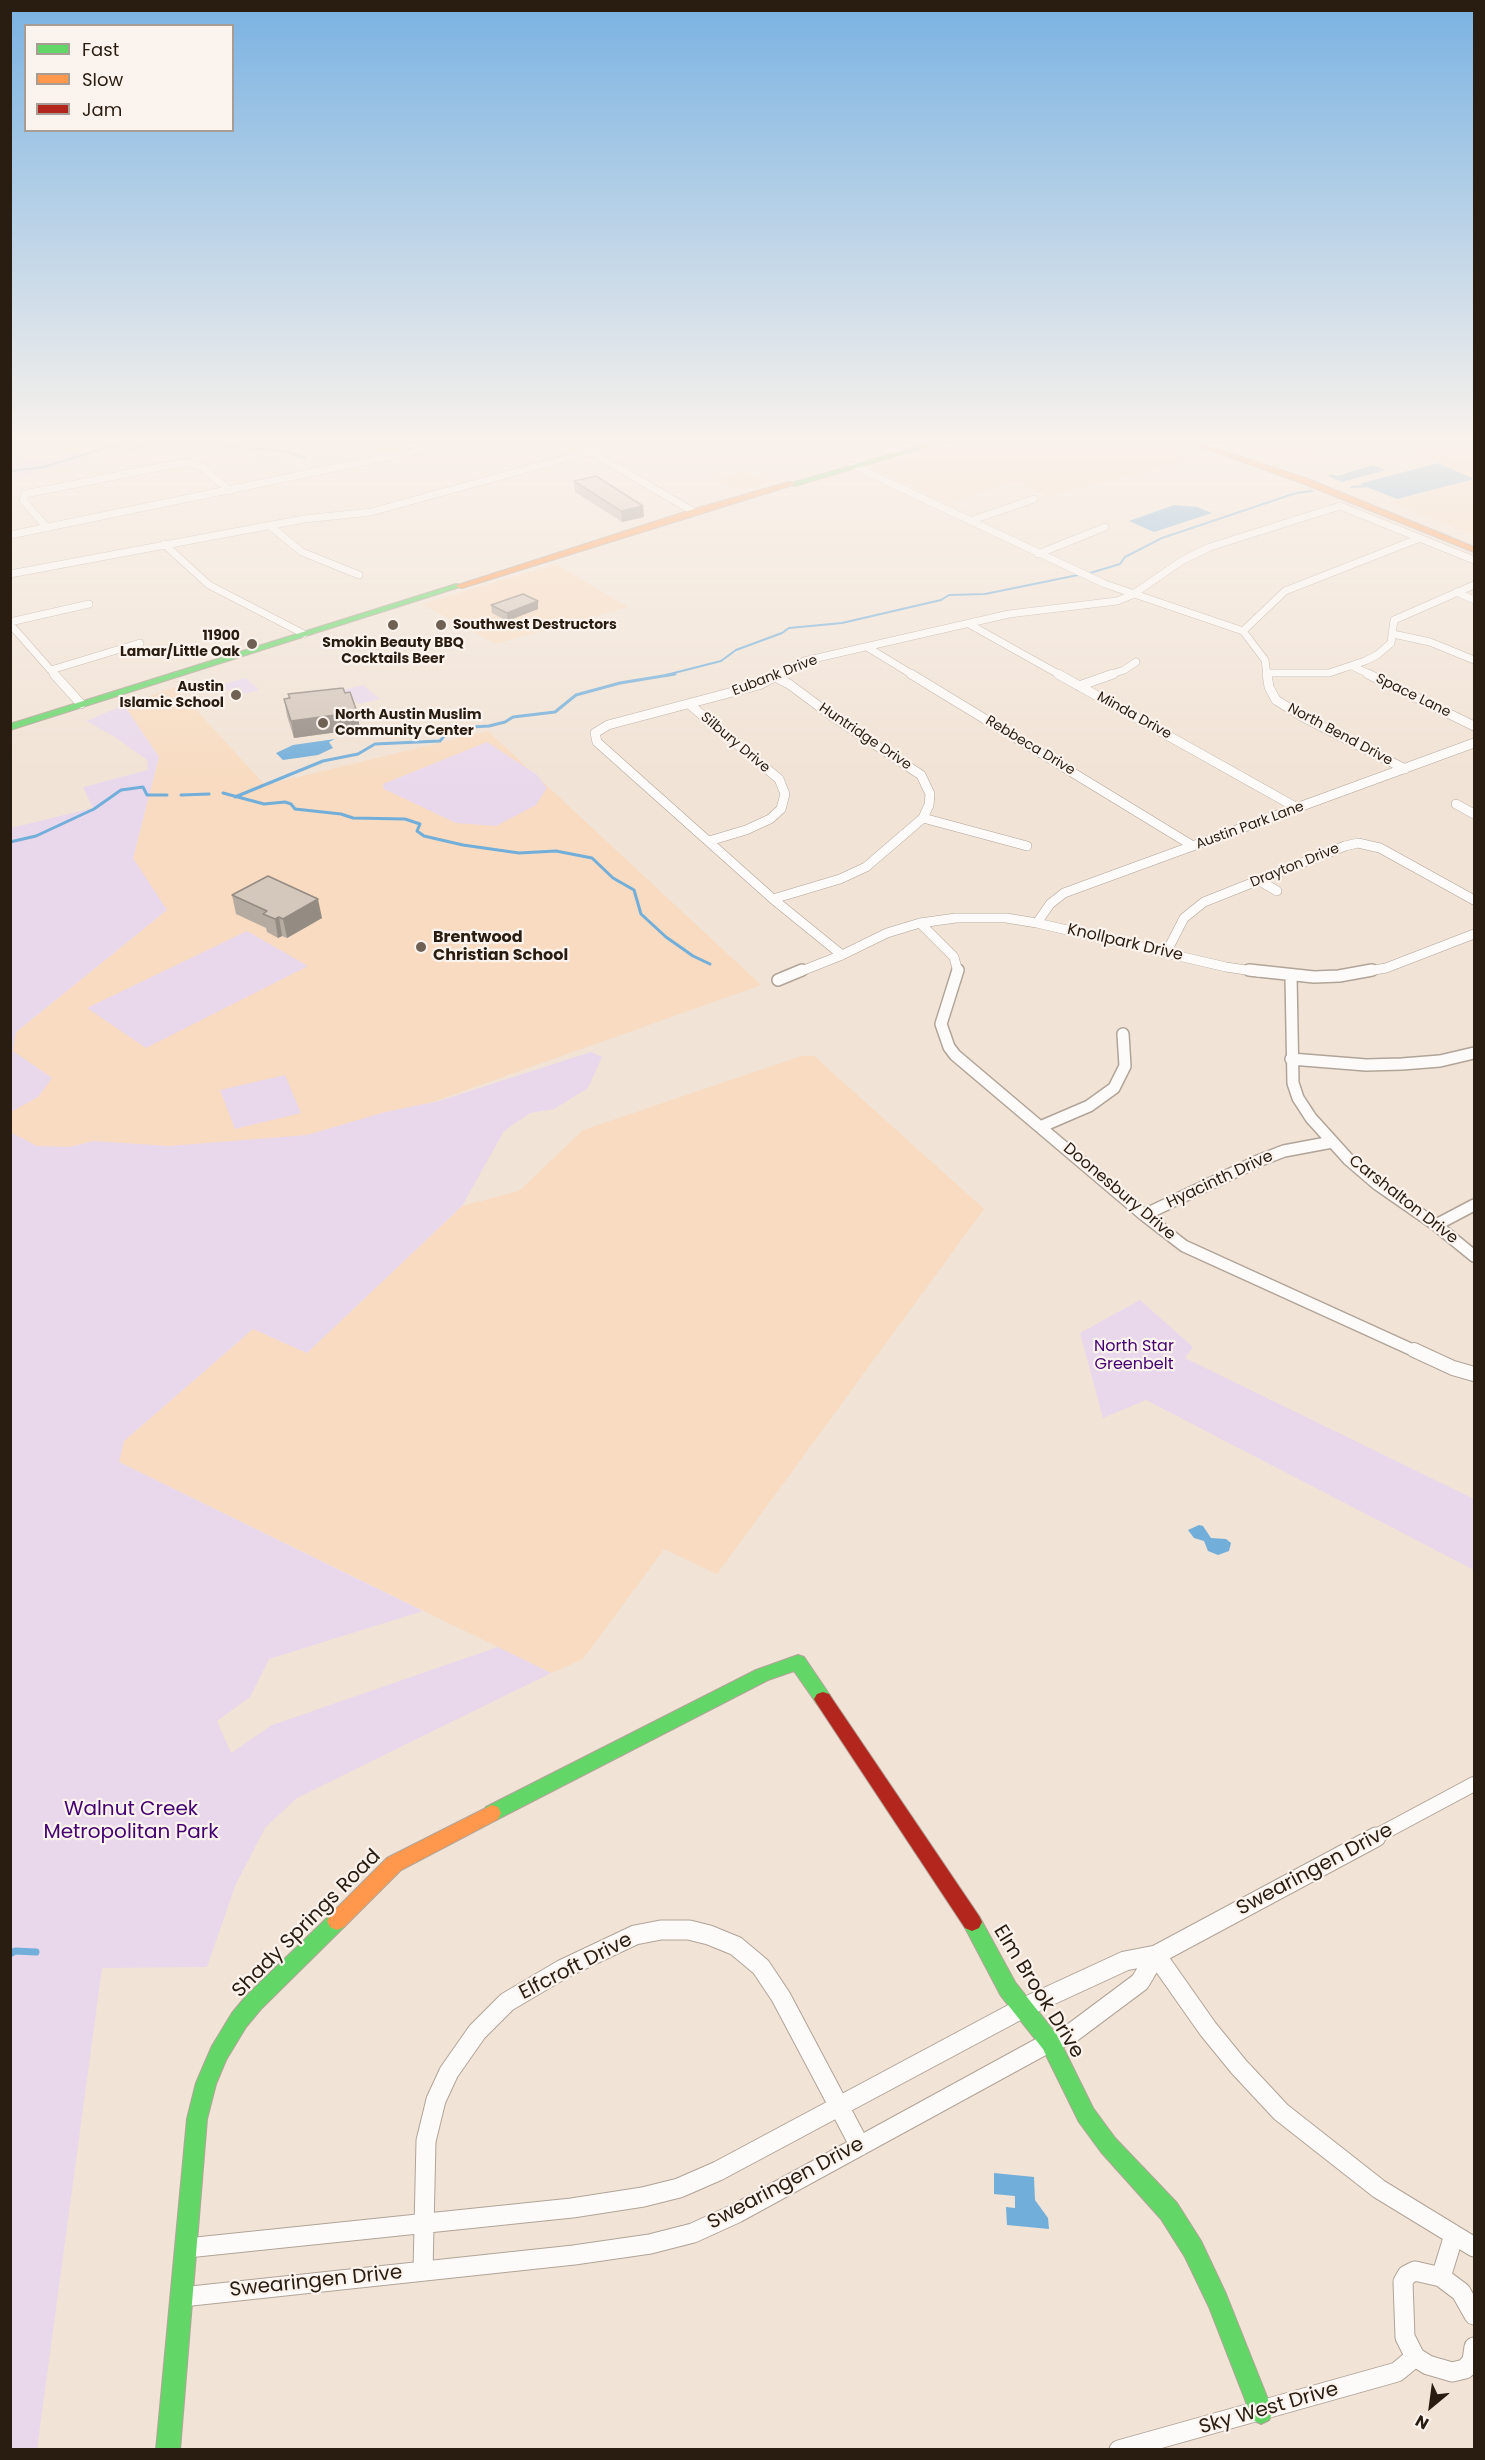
<!DOCTYPE html>
<style>
body{margin:0}
#map{position:relative;width:1485px;height:2460px;overflow:hidden;background:#f1e3d5;font-family:Poppins,sans-serif}
canvas{display:block}
.frame{position:absolute;inset:0;border:12px solid #291c10;pointer-events:none}
.legend{position:absolute;left:24px;top:24px;width:210px;height:108px;box-sizing:border-box;background:#fbf3ed;border:2px solid #a79d95;margin:0;padding:8px 10px;list-style:none;font-size:18px;color:#291c10}
.legend li{display:flex;align-items:center;gap:12px;height:30px}
.legend b{width:30px;border:2px solid #a79d95}
.north{position:absolute;left:1401px;top:2376px;width:60px;height:60px;-webkit-text-stroke:4px #fbf3ed;paint-order:stroke;rotate:209deg;font-size:16px;font-weight:700;line-height:24px;text-align:center;color:#291c10}
.north::after{content:'';display:block;margin:auto;width:21px;height:27px;background:#291c10;clip-path:polygon(50% 0,100% 100%,50% 72%,0 100%)}
</style>
<div id="map">
<canvas width="1485" height="2460"></canvas>
<div class="frame"></div>
<ul class="legend">
<li><b style="height:8px;background:#63d668"></b>Fast</li>
<li><b style="height:8px;background:#ff974d"></b>Slow</li>
<li><b style="height:8px;background:#b3261e"></b>Jam</li>
</ul>
<div class="north">N</div>
</div>
<script>
const g = document.querySelector('canvas').getContext('2d');
g.lineJoin = 'round';
function fill(path, color) { g.fillStyle = color; g.fill(path, 'evenodd'); }
const toPath = rows => new Path2D(rows.map(r => 'M' + r).join(''));
function trace(path, color, width, dash) { g.strokeStyle = color; g.lineWidth = width; g.lineCap = dash ? 'butt' : 'round'; g.setLineDash(dash || []); g.stroke(path); }
function drawText(font, color, halo, rows, align = 'center') {
  g.font = font + ' Poppins,sans-serif'; g.lineWidth = 4.5; g.setLineDash([]); g.textBaseline = 'middle'; g.strokeStyle = halo; g.fillStyle = color; for (const [text, x, y, turn = 0] of rows) {
    g.save(); g.translate(x, y); g.rotate((+turn || 0) * Math.PI / 180); g.textAlign = isNaN(turn) ? turn : align; if (halo) g.strokeText(text, 0, 0); g.fillText(text, 0, 0); g.restore();
  }
}
fill(toPath([
 [969,443,1096,443,1105,446,1120,443,1148,443,1190,460,1048,496,1016,481,947,503,870,466],
 [1221,443,1346,443,1278,461],
 [1388,443,1474,443,1474,536,1391,502,1472,479,1439,462],
 [743,472,768,482,741,490,716,480],
 [556,564,628,607,496,644,422,604],
 [175,687,265,785,488,731,761,985,11,1252,10,1037,167,910,133,859,159,757,124,705],
 [802,1056,814,1056,984,1209,717,1574,664,1549,583,1659,551,1673,119,1462,124,1441,253,1329,307,1353,462,1206,519,1191,583,1130]
]), '#f8dbc0');
fill(toPath([
 [11,443,26,443,31,450,21,460,57,458,87,447,88,443,348,443,338,445,356,458,311,469,295,459,262,466,235,451,198,446,145,451,55,468,11,481],
 [246,678,259,690,245,694,239,687,224,691,218,685],
 [363,685,380,699,359,704,343,690],
 [124,705,159,757,133,858,167,910,16,1032,13,1051,52,1078,38,1097,11,1112,11,828,93,808,83,787,148,770,147,760,115,737,86,721],
 [487,742,536,774,547,788,536,805,496,826,456,823,384,789,383,784],
 [247,931,308,966,146,1048,87,1008],
 [591,1052,602,1057,588,1088,554,1109,530,1113,504,1131,462,1206,307,1353,253,1329,124,1441,119,1462,423,1611,269,1659,250,1697,217,1721,231,1753,272,1725,498,1647,551,1673,297,1798,265,1828,235,1886,207,1967,102,1968,37,2449,11,2449,11,1125,12,1133,37,1146,69,1147,93,1141,169,1146,307,1135,385,1112,439,1101],
 [285,1075,301,1113,235,1129,220,1090],
 [1140,1300,1193,1347,1185,1358,1474,1499,1474,1570,1146,1400,1103,1418,1080,1333]
]), '#e9d8ec');
fill(toPath([
 [1438,463,1474,479,1397,499,1359,484],
 [1373,465,1386,470,1342,482,1328,476,1331,474,1337,476],
 [1174,505,1197,507,1212,513,1154,532,1129,521],
 [335,739,329,742,333,748,318,755,283,760,276,753,293,745],
 [1199,1525,1203,1526,1211,1538,1226,1539,1231,1543,1229,1551,1218,1555,1208,1551,1204,1541,1194,1538,1188,1530],
 [994,2173,1034,2177,1035,2200,1048,2218,1049,2229,1007,2225,1006,2207,1015,2208,1015,2196,994,2194]
]), '#72aeda');
trace(toPath([
 [149,443,167,446,199,444,284,451,306,458],
 [10,471,44,467,112,446,131,449,150,443],
 [1351,487,1370,486],
 [1090,573,1120,564,1125,557,1162,538,1296,493,1312,491],
 [666,675,721,661,736,650,782,633,789,628,842,623,941,600,949,595,985,594,1078,575]
]), '#72aeda', 2);
trace(toPath([
 [223,793,264,804,285,802,291,804,295,809,341,814,353,818,405,819,420,824,417,831,424,836,463,845,519,853,556,851,592,858,613,878,634,890,641,914,666,937,693,956,710,964],
 [181,795,209,794],
 [235,797,323,761,358,754,375,744,440,741,449,730,454,728,489,726,505,722,513,717,555,712,576,695,620,683,675,674],
 [10,842,36,836,94,809,121,790,143,787,147,795,167,795]
]), '#72aeda', 3);
trace(toPath([
 [10,1954,15,1951,36,1952]
]), '#72aeda', 7);
const streetFar4 = toPath([
 [576,443,694,512],
 [883,443,901,452],
 [852,465,1105,584,1243,631,1265,660,1267,675],
 [970,521,1034,499],
 [270,526,302,552,359,575],
 [47,528,23,500,25,494,186,462,202,467,230,491],
 [10,535,455,443],
 [164,544,209,585,304,634],
 [1038,554,1105,527],
 [10,574,304,519,371,512,621,443],
 [1457,592,1474,600],
 [10,622,89,604],
 [10,624,55,675],
 [969,624,1060,675],
 [1243,631,1285,591,1420,538],
 [1393,634,1430,642,1474,660],
 [867,647,913,675],
 [1352,666,1371,675],
 [51,670,140,643],
 [1269,673,1329,673,1365,661,1377,655,1391,643,1394,620,1474,585],
 [777,675,804,661,1009,614,1117,601,1132,595,1183,560,1210,547,1340,506,1474,560],
 [1109,675,1124,670,1136,662]
]);
const streetFar3 = toPath([
 [54,674,81,704],
 [780,674,759,685,608,725,595,733,597,742,773,899,842,955],
 [911,674,1193,846],
 [1058,674,1299,809],
 [1267,674,1269,687,1276,700,1303,717,1405,769],
 [1368,674,1474,726],
 [1079,686,1113,674],
 [689,704,779,779,785,794,781,809,770,819,746,830,709,841],
 [1456,804,1474,814],
 [923,818,1027,846],
 [1260,881,1277,891],
 [773,899,840,879,866,867,923,818,929,805,930,794,921,775,832,716,789,684,775,677],
 [920,923,954,957,958,972],
 [1037,923,1050,904,1064,893,1474,743],
 [1166,953,1184,918,1204,902,1345,846,1358,843,1380,848,1474,900],
 [799,972,842,955,887,933,920,923,956,918,1006,918,1037,923,1226,967,1259,972],
 [1363,972,1386,968,1474,934]
]);
const streetFar2 = toPath([
 [958,970,941,1024,949,1047,955,1055,1144,1215,1184,1246,1417,1352],
 [1249,970,1314,977,1339,976,1372,970],
 [1291,976,1293,1083,1298,1098,1311,1118,1349,1160,1377,1184,1436,1225,1474,1256],
 [778,980,802,970],
 [1291,1059,1366,1065,1402,1064,1440,1061,1474,1053],
 [1040,1127,1089,1106,1114,1088,1125,1066,1123,1034],
 [1144,1215,1258,1161,1284,1151,1332,1142],
 [1436,1225,1474,1205]
]);
const streetFar1 = toPath([
 [1414,1350,1453,1368,1474,1374],
 [1373,1838,1474,1784]
]);
const street = toPath([
 [1156,1955,1208,2029,1239,2067,1281,2112,1379,2189,1474,2247],
 [187,2248,572,2208,643,2197,679,2188,718,2171,1023,2008,1125,1961,1156,1955,1376,1837],
 [423,2271,426,2141,436,2100,449,2072,477,2032,507,2002,563,1969,635,1935,661,1930,689,1930,709,1935,736,1946,761,1967,781,1997,860,2146],
 [1441,2277,1454,2235],
 [182,2297,574,2255,650,2244,693,2233,737,2213,1050,2042,1069,2035,1140,1982,1156,1955],
 [1474,2315,1461,2292,1441,2277,1415,2271,1407,2275,1403,2282,1405,2337,1415,2357,1428,2365,1452,2372,1465,2369,1472,2361,1474,2347],
 [1119,2450,1397,2372,1415,2357]
]);
const fast = toPath([
 [930,443,940,443,795,486,788,484,930,443],
 [456,584,463,586,10,730,10,724,456,584],
 [798,1655,804,1657,829,1694,832,1699,829,1704,823,1706,817,1704,794,1671,768,1680,498,1819,492,1821,486,1819,483,1813,486,1807,756,1670,798,1655],
 [337,1912,344,1915,347,1921,344,1927,261,2009,246,2027,226,2060,216,2084,207,2119,180,2450,156,2450,187,2119,196,2083,212,2046,232,2013,247,1995,330,1915,337,1912],
 [972,1913,979,1916,1015,1982,1057,2035,1093,2108,1115,2138,1177,2203,1201,2241,1226,2294,1273,2412,1269,2420,1261,2424,1253,2420,1209,2307,1185,2257,1161,2219,1101,2152,1079,2122,1043,2049,1001,1996,962,1922,965,1916,972,1913]
]);
const slow = toPath([
 [1190,443,1199,443,1308,479,1474,547,1474,552,1302,483,1190,443],
 [789,482,796,484,462,588,455,586,691,510,789,482],
 [492,1805,498,1807,501,1813,498,1819,401,1870,344,1927,337,1930,330,1927,327,1921,330,1915,387,1858,492,1805]
]);
const jam = toPath([
 [823,1692,829,1694,979,1916,982,1922,979,1928,972,1931,965,1928,817,1704,814,1699,817,1694,823,1692]
]);
trace(streetFar4, '#b1a498', 8);
trace(streetFar3, '#b1a498', 10);
trace(streetFar2, '#b1a498', 14);
trace(streetFar1, '#b1a498', 16);
trace(street, '#b1a498', 21);
trace(fast, '#b1a498', 2);
trace(slow, '#b1a498', 2);
trace(jam, '#b1a498', 2);
trace(streetFar4, '#fdfbf9', 7);
trace(streetFar3, '#fdfbf9', 9);
trace(streetFar2, '#fdfbf9', 11);
trace(streetFar1, '#fdfbf9', 14);
trace(street, '#fdfbf9', 19);
fill(fast, '#63d668');
fill(slow, '#ff974d');
fill(jam, '#b3261e');
fill(toPath([
 [574,481,644,517,622,522,575,492],
 [491,605,538,609,507,621,492,613],
 [345,693,357,712,360,729,294,738,287,716,284,699,289,699,288,694],
 [232,895,322,918,287,938,282,936,278,938,267,932,266,928,236,914]
]), '#b6aba1');
fill(toPath([
 [643,506,644,517,622,522,621,511],
 [538,601,538,609,507,621,507,613],
 [357,712,360,729,294,738,291,721],
 [318,899,322,918,287,938,283,919],
 [279,917,282,936,278,938,275,919]
]), '#948b83');
const building = toPath([
 [596,476,643,506,621,511,574,481,596,476],
 [523,594,538,601,507,613,491,605,523,594],
 [343,688,345,693,350,692,357,712,291,721,284,699,290,698,288,694,343,688],
 [268,876,318,899,283,919,279,917,275,919,263,914,267,911,232,895,268,876]
]);
fill(building, '#d4c7bb');
trace(building, '#948b83', 1.5);
const sky = g.createLinearGradient(0, 0, 0, 787);
sky.addColorStop(0, '#79b2e2');
sky.addColorStop(0.56, '#f9f2ec');
sky.addColorStop(1, '#f9f2ec00');
g.fillStyle = sky;
g.fillRect(0, 0, 1485, 787);
for (const [x, y, r, color] of [
 [393,625,6,"#6f6255"],
 [441,625,6,"#6f6255"],
 [252,644,6,"#6f6255"],
 [236,695,6,"#6f6255"],
 [323,723,6,"#6f6255"],
 [421,947,6,"#6f6255"]
]) { const dot = new Path2D(); dot.arc(x, y, r, 0, 2 * Math.PI); g.fillStyle = color; g.fill(dot); trace(dot, '#fbf3ed', 2); }
drawText('bold 14px', '#291c10', '#fbf3ed', [
 ["Southwest Destructors",453,625],
 ["11900",240,636,"right"],
 ["Lamar/Little Oak",240,652,"right"],
 ["Smokin Beauty BBQ",393,643,"center"],
 ["Cocktails Beer",393,659,"center"],
 ["Austin",224,687,"right"],
 ["Islamic School",224,703,"right"],
 ["North Austin Muslim",335,715],
 ["Community Center",335,731]
], 'left');
drawText('14px', '#291c10', '#fbf3ed', [
 ["Eubank Drive",775,676,-21],
 ["Space Lane",1413,696,26],
 ["Minda Drive",1134,716,29],
 ["North Bend Drive",1340,735,28],
 ["Huntridge Drive",865,737,34],
 ["Silbury Drive",735,743,40],
 ["Rebbeca Drive",1030,746,31],
 ["Austin Park Lane",1250,826,-20],
 ["Drayton Drive",1295,866,-22]
]);
drawText('bold 16px', '#291c10', '#fbf3ed', [
 ["Brentwood",433,938],
 ["Christian School",433,956]
], 'left');
drawText('16px', '#291c10', '#fbf3ed', [
 ["Knollpark Drive",1125,943,13],
 ["Hyacinth Drive",1220,1180,-25],
 ["Doonesbury Drive",1119,1192,40],
 ["Carshalton Drive",1403,1200,38]
]);
drawText('16px', '#440071', '#fbf3ed', [
 ["North Star",1134,1347],
 ["Greenbelt",1134,1365]
]);
drawText('20px', '#440071', '#fbf3ed', [
 ["Walnut Creek",131,1810],
 ["Metropolitan Park",131,1833]
]);
drawText('20px', '#291c10', '#fbf3ed', [
 ["Swearingen Drive",1315,1870,-28],
 ["Shady Springs Road",307,1924,-45],
 ["Elfcroft Drive",576,1967,-27],
 ["Elm Brook Drive",1038,1992,58],
 ["Swearingen Drive",786,2184,-28],
 ["Swearingen Drive",316,2282,-6],
 ["Sky West Drive",1269,2409,-16]
]);
</script>
